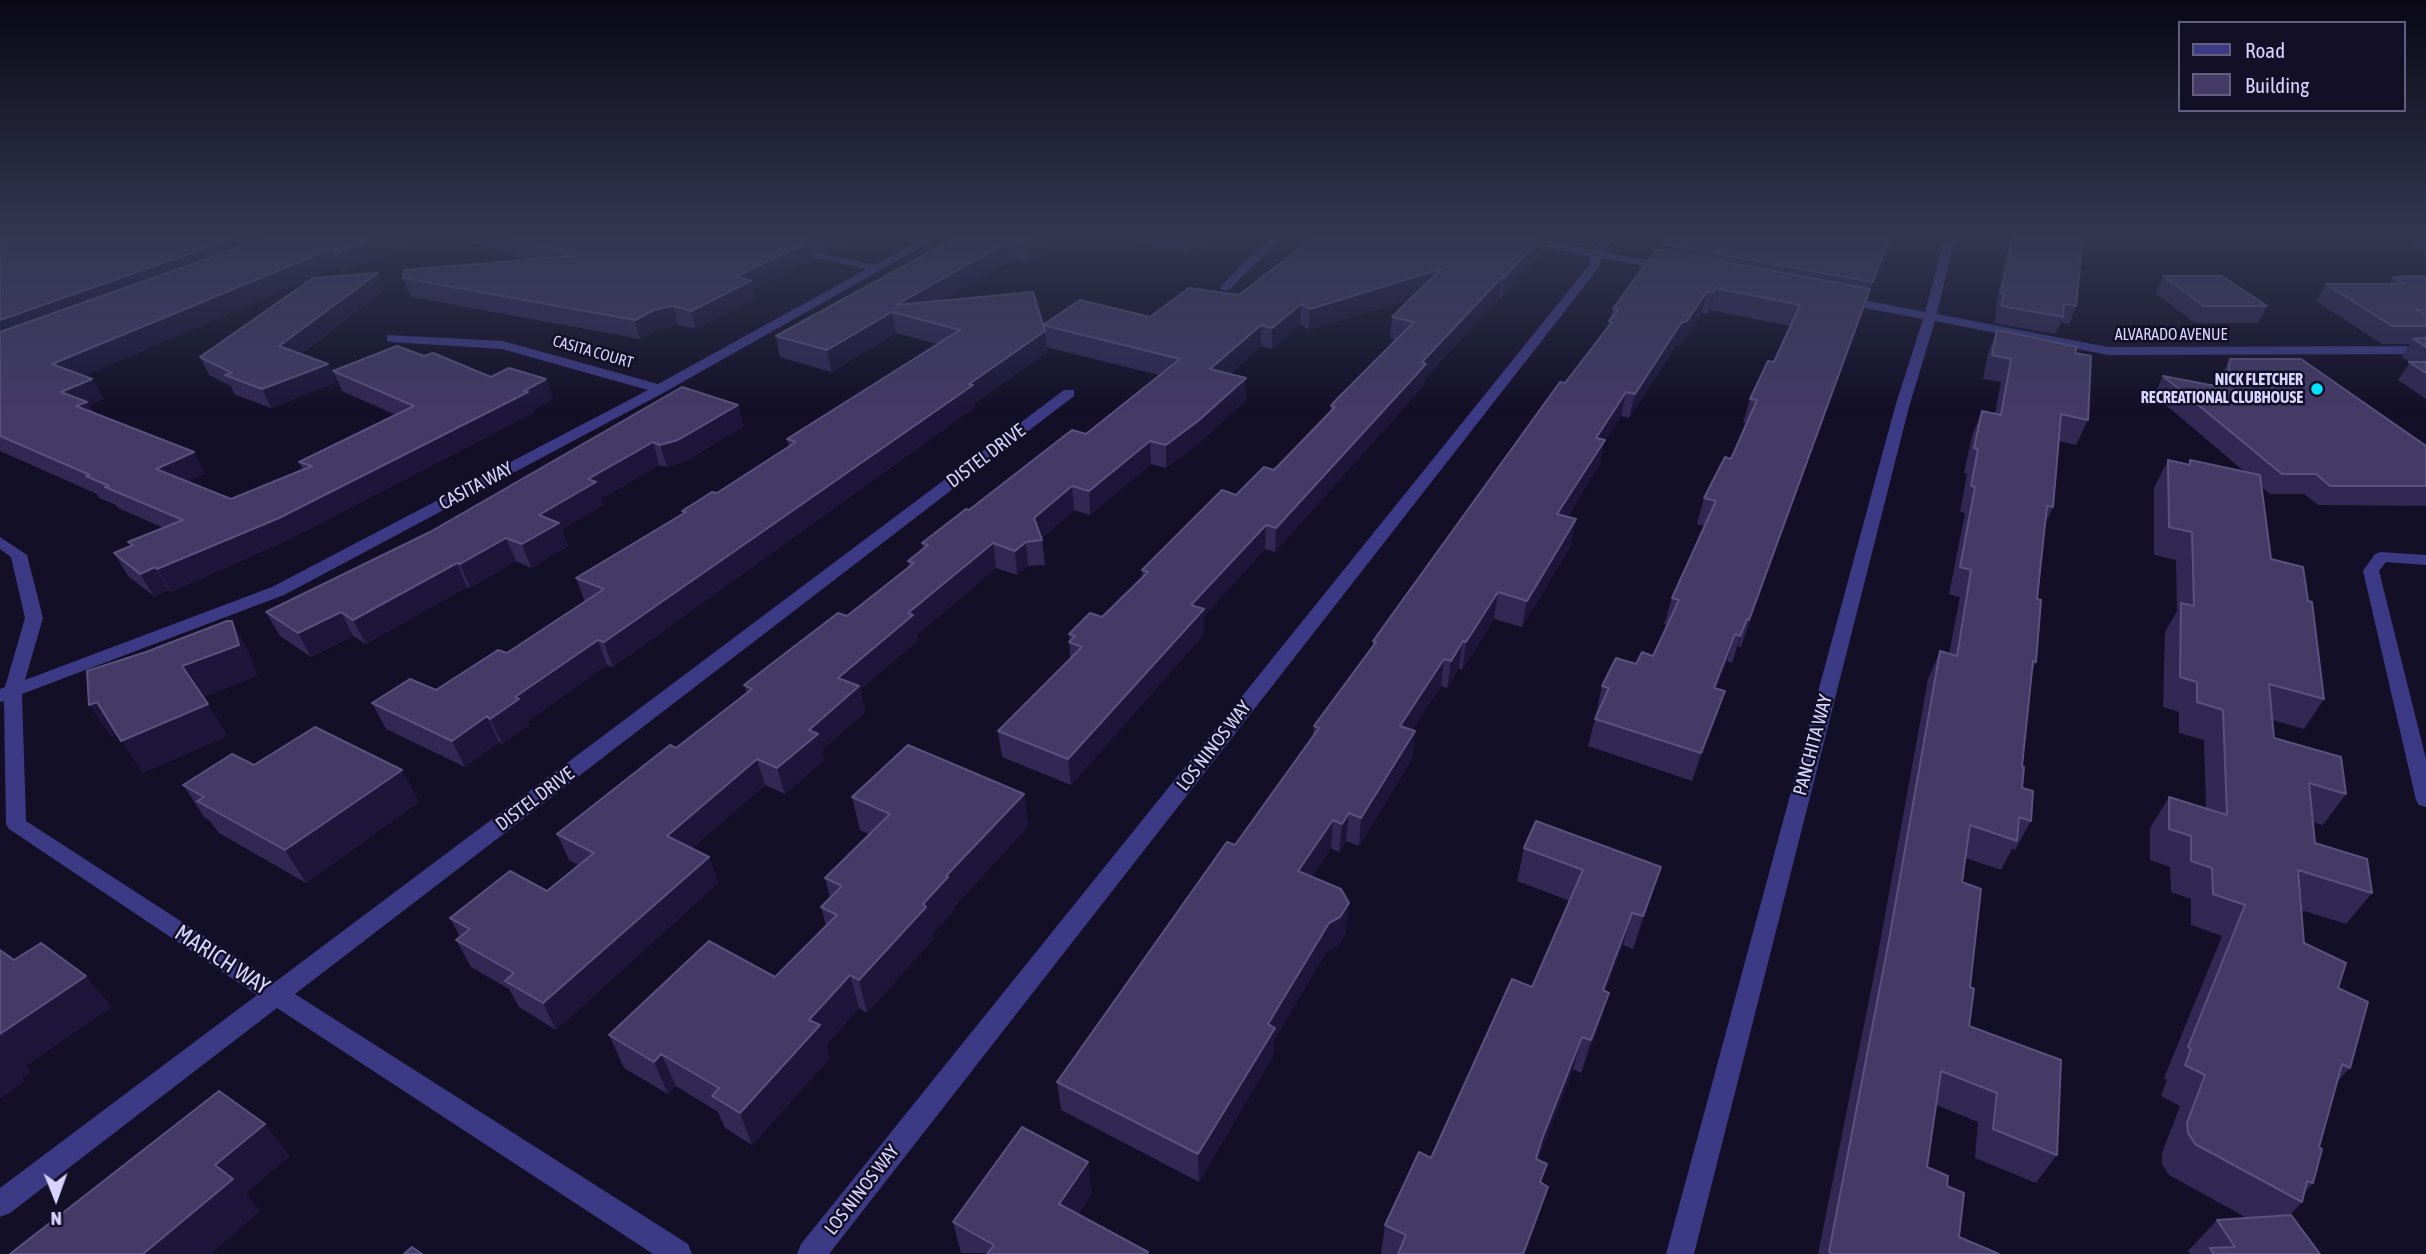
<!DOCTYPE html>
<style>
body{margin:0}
#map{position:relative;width:2426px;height:1254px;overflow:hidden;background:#130f26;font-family:"Asap Condensed",sans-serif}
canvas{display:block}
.legend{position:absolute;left:2178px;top:21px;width:228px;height:91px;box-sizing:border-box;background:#130f26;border:2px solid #625e7d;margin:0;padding:9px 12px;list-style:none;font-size:21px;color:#d9d4ff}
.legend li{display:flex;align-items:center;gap:14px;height:35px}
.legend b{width:35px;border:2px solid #625e7d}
.north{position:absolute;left:21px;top:1163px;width:70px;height:70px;-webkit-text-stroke:5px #130f26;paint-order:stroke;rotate:179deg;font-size:19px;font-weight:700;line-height:28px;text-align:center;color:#d9d4ff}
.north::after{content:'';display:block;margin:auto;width:24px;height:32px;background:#d9d4ff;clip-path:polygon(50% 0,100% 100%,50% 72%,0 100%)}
</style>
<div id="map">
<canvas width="2426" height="1254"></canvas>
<ul class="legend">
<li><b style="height:9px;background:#3d3a85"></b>Road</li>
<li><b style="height:19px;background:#433a66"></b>Building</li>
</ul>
<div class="north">N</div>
</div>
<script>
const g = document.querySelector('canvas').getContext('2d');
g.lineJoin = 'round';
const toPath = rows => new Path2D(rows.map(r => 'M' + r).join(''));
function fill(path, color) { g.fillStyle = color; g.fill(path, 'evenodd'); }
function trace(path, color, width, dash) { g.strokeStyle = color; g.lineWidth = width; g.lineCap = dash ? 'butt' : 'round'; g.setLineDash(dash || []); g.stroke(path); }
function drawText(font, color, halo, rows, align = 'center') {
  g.font = font + ' "Asap Condensed",sans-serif'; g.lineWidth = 5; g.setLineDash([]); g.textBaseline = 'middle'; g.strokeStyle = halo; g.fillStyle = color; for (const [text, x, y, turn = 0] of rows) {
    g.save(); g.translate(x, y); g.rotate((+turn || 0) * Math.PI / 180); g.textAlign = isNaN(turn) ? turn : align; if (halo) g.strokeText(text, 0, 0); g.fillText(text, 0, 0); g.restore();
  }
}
fill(toPath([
 [926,237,939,237,665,392,284,595,22,694,26,821,275,982,1064,390,1074,390,1074,396,295,994,688,1244,692,1254,653,1254,277,1008,10,1213,0,1217,0,1188,257,995,9,829,6,824,4,701,0,702,0,689,5,687,25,618,11,557,0,549,0,537,27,555,43,618,25,680,272,587,648,390,502,349,391,342,387,341,387,335,503,341,658,384,867,269,787,251,787,247,876,265,926,237],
 [1271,237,1282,237,1229,290,1221,290,1221,286,1271,237],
 [1501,237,1524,237,1593,250,1605,237,1616,237,1603,252,1667,264,1673,267,1667,270,1602,258,1600,266,829,1254,797,1254,801,1244,1590,264,1590,256,1501,237],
 [1945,237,1955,237,1937,314,2108,347,2426,346,2426,354,2108,355,1935,321,1909,407,1694,1254,1666,1254,1895,407,1923,319,1843,304,1837,300,1843,296,1925,312,1945,237],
 [2381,552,2426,555,2426,565,2386,562,2379,571,2426,759,2426,807,2419,805,2416,800,2363,571,2375,554,2381,552]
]), '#3d3a85');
fill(toPath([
 [0,237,423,237,343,272,340,266,83,376,104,399,89,405,94,413,205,473,187,481,231,499,303,470,299,462,396,415,342,391,333,371,424,356,491,377,546,379,553,399,534,409,535,412,290,539,171,592,169,590,154,596,128,576,114,553,131,546,128,542,164,528,118,508,116,505,99,498,97,494,0,451],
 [453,237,873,237,864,241,853,239,828,251,811,247,813,259,753,289,755,299,696,329,678,325,659,329,640,339,411,297,403,278,530,260],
 [957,237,1067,237,1026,262,1013,259,943,300,1043,325,1150,317,1239,295,1314,237,1554,237,1552,240,1545,238,1544,249,1502,298,1499,297,1425,379,1424,385,1275,552,1265,549,1204,616,1204,634,1071,785,1002,757,998,731,1070,659,1069,634,1102,617,1142,578,1142,570,1236,495,1274,470,1331,411,1331,406,1396,340,1390,338,1392,317,1412,298,1309,330,1300,324,1272,349,1261,346,1230,374,1246,378,1246,400,1198,444,1166,468,1151,464,1090,515,1074,510,1042,538,1045,565,1028,566,1017,575,996,568,917,635,918,640,860,690,865,712,822,750,824,760,785,794,765,785,692,848,709,857,718,883,556,1030,519,1007,509,989,471,967,456,940,460,937,450,918,547,891,578,865,569,860,557,834,676,748,747,693,744,685,847,616,909,567,908,561,923,549,922,543,969,510,1086,434,1159,375,1046,347,1047,352,975,403,975,407,613,667,607,665,528,721,530,724,502,744,499,742,465,767,386,729,372,703,436,690,507,653,585,602,576,578,683,513,682,511,717,493,789,447,787,439,937,344,896,333,831,372,780,357,776,336],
 [1111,237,1219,237,1205,247,1189,254],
 [1892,237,1866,299,1741,647,1738,646,1732,663,1727,661,1716,689,1716,719,1692,781,1588,746,1595,719,1597,714,1596,714,1602,686,1636,664,1653,656,1668,625,1664,624,1672,598,1704,526,1697,524,1704,498,1731,459,1747,423,1743,423,1750,399,1774,362,1790,326,1710,310,1708,314,1702,313,1682,343,1676,346,1629,418,1621,416,1604,442,1599,465,1567,517,1576,519,1571,545,1522,627,1494,619,1462,670,1459,668,1447,688,1441,686,1412,730,1415,731,1412,759,1359,846,1346,841,1339,852,1331,848,1312,877,1346,932,1338,946,1327,951,1274,1040,1273,1056,1199,1182,1061,1110,1057,1082,1235,845,1313,737,1314,726,1373,646,1373,641,1608,326,1613,309,1661,250,1662,244],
 [2010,237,2087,237,2085,241,2082,239,2076,306,2069,324,2061,322,2055,334,1994,323,1997,310,1995,310],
 [2396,237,2426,237,2426,253],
 [2163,276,2267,306,2258,323,2195,323,2155,293],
 [2426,276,2426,399,2398,380,2410,362,2402,357,2410,344,2382,344,2316,301,2326,284,2389,284,2393,277],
 [385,290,301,354,336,382,271,408,234,394,231,386,209,375,200,357],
 [1997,330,2075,353,2088,420,2076,445,2059,441,2053,507,2045,524,2037,599,2036,662,2033,668,2022,766,2022,788,2031,821,2015,850,2012,849,2001,870,1965,858,1962,882,1970,987,1969,1026,2057,1155,2036,1183,1975,1158,1978,1122,1936,1105,1927,1167,1947,1186,1959,1237,1999,1254,1818,1254,1875,970,1928,679,1940,651,1949,654,1960,597,1949,594,1965,513,1960,512,1967,474,1964,473,1972,436,1982,411,1995,413,2001,382,1983,379,1988,353],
 [2230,359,2426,446,2426,506,2318,505,2304,494,2270,494,2261,486,2271,559,2308,601,2324,699,2304,729,2272,720,2274,738,2346,794,2323,825,2313,822,2315,843,2372,893,2346,924,2301,910,2304,943,2338,988,2350,1068,2336,1083,2319,1147,2313,1183,2305,1192,2302,1202,2290,1215,2320,1254,2190,1254,2188,1251,2217,1220,2247,1218,2169,1175,2162,1164,2162,1153,2180,1106,2161,1096,2167,1080,2164,1078,2222,936,2191,925,2191,899,2171,892,2170,867,2150,860,2150,828,2169,797,2206,809,2204,740,2179,733,2179,712,2163,707,2165,632,2177,611,2176,560,2154,555,2154,488,2168,460,2188,465,2190,460,2245,472,2154,395,2163,376,2219,387,2220,377],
 [682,387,744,426,684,462,667,467,659,465,601,499,603,505,562,529,568,546,531,568,516,561,470,588,467,587,366,644,353,636,311,657,280,636,266,612,430,532],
 [254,765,419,802,306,883,219,833,210,821,204,817,183,785],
 [1024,794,1028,826,954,907,954,910,932,934,933,939,867,1013,859,1008,826,1045,830,1058,752,1145,725,1128,718,1112,676,1086,668,1094,624,1068,609,1035,775,977,826,926,821,907,830,898,825,878,869,834,860,830,852,797],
 [1536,821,1651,899,1633,949,1623,945,1605,991,1599,1025,1581,1073,1573,1069,1538,1160,1542,1183,1538,1218,1525,1254,1381,1254,1385,1225,1431,1158,1532,987,1570,901,1517,881,1524,848],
 [1088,1162,1091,1194,1078,1214,1148,1252,1148,1254,961,1253,953,1222]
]), '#312854');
fill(toPath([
 [237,237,294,237,0,343,0,320],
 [376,237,423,237,343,272,336,254],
 [825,237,853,237,853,239,828,251],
 [864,237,873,237,864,241],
 [1034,237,1067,237,1026,262,1025,243],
 [1189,237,1219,237,1205,247,1189,254],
 [1540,237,1546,237,1544,249,1502,298,1504,278],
 [1890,237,1892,237,1867,299,1873,282],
 [1011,240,1013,259,913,318,896,305],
 [810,241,813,259,753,289,755,299,696,329,691,311,737,276],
 [333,248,340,266,64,384,52,364],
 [1441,269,1439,289,1309,330,1310,309],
 [378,273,385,290,287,364,279,346],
 [1502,277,1499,297,1425,379,1424,385,1275,552,1276,528,1422,362],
 [1715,288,1710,310,1708,314,1713,292],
 [1870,289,1863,311,1741,647,1749,620],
 [1707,291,1702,313,1682,343,1676,346,1629,418,1635,394,1681,323],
 [1301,304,1300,324,1272,349,1272,328],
 [673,306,678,325,659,329,640,339,635,320,654,310],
 [892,312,896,333,831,372,827,350],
 [1261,325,1261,346,1210,391,1210,369],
 [1045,331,1047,352,975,403,975,407,613,667,604,642],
 [328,364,336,382,271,408,262,389],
 [1246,378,1246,400,1198,444,1166,468,1166,445],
 [92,379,104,399,89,405,99,422,78,410,61,392],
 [546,379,553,399,534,409,535,412,290,539,171,592,157,569],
 [1626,392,1621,416,1604,442,1599,465,1552,540,1557,514,1596,438],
 [738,405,744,426,684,462,667,467,660,445],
 [1150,441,1151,464,1090,515,1089,491],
 [653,442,659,465,601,499,603,505,562,529,568,546,531,568,522,544,539,515,588,479],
 [194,452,205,473,168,490,156,469],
 [1072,486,1074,510,1038,541,1034,518],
 [1576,519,1571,545,1522,627,1527,601],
 [1266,525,1265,549,1204,616,1204,634,1071,785,1068,759,1191,605],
 [506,538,516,561,470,588,460,564],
 [1026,542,1028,566,1017,575,1015,551],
 [993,543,996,568,917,635,918,640,860,690,865,712,822,750,824,760,785,794,777,768,809,730,838,678,908,613],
 [457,563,467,587,366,644,353,620],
 [155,567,169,590,154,596,140,574],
 [1498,592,1494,619,1462,670,1466,642],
 [341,612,353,636,311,657,298,633],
 [1747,619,1738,646,1732,663,1740,636],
 [232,621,249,652,258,676,201,698,182,666],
 [1735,634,1727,661,1705,716,1714,688],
 [598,640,607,665,528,721,530,724,502,744,490,719,515,697],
 [1463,641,1459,668,1447,688,1451,661],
 [1444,659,1441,686,1397,754,1400,726],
 [1725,691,1716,719,1692,781,1701,753],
 [97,702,119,733,111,737,89,705],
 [208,704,228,736,143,773,121,741],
 [487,716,499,742,465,767,452,741],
 [1415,731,1412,759,1359,846,1361,818],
 [757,759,765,785,676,862,667,836],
 [402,770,419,802,306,883,285,850],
 [1024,794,1028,826,954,907,954,910,932,934,933,939,867,1013,859,980,946,876],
 [1349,813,1346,841,1339,852,1342,824],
 [1333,820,1331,848,1297,900,1298,871],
 [709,857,718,883,556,1030,543,1003],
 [1661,867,1651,899,1633,949,1643,916],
 [1349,903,1346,932,1338,946,1327,951,1274,1040,1273,1056,1199,1182,1198,1154,1268,1024,1329,923],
 [1632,913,1623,945,1593,1023,1603,990],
 [850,975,859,1008,826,1045,830,1058,752,1145,740,1113,809,1020],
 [86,976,112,1007,26,1066,31,1072,22,1078,25,1081,0,1099,0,1034],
 [1609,993,1599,1025,1581,1073,1591,1040],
 [1582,1037,1573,1069,1534,1172,1536,1159,1542,1139],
 [661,1054,676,1086,668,1094,654,1062],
 [265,1124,290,1156,246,1194,260,1211,211,1254,143,1254,215,1165],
 [1088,1162,1091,1194,1063,1235,1059,1204],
 [1548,1187,1538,1218,1525,1254,1523,1254]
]), '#1d163a');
const building = toPath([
 [5,237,237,237,0,320,0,239,5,237],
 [269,237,376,237,336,254,333,248,52,364,92,379,61,392,87,402,76,406,194,452,156,469,231,499,312,466,299,462,414,406,333,371,397,346,424,356,433,353,491,377,509,368,546,379,524,391,528,392,279,518,157,569,155,567,140,574,114,553,133,545,128,542,183,520,105,487,109,486,86,476,90,475,0,436,0,332,269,237],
 [508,237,792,237,810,241,737,276,751,281,691,311,673,306,654,310,635,320,403,278,404,270,574,256,508,237],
 [957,237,1034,237,1025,243,1011,240,896,305,1033,292,1043,325,1080,300,1150,317,1189,288,1239,295,1314,237,1540,237,1504,278,1502,277,1422,362,1426,364,1276,528,1266,525,1191,605,1204,609,1068,759,998,731,1082,647,1069,642,1075,636,1069,634,1090,613,1102,617,1148,572,1142,570,1222,490,1236,495,1264,467,1274,470,1335,407,1331,406,1336,400,1414,322,1392,317,1441,269,1310,309,1301,304,1272,328,1261,325,1210,369,1246,378,1198,421,1166,445,1150,441,1089,491,1072,486,1034,518,1042,540,1026,542,1015,551,993,543,908,613,913,615,838,678,859,686,809,730,818,734,777,768,757,759,667,836,709,857,543,1003,505,981,514,973,456,940,470,929,450,918,510,871,547,891,594,853,557,834,670,745,676,748,752,689,744,685,783,655,838,613,847,616,914,563,908,561,928,545,922,543,966,509,969,510,1072,430,1086,434,1180,359,1043,325,1045,331,969,384,973,385,604,642,598,640,515,697,519,699,490,719,487,716,452,741,372,703,410,679,436,690,498,650,507,653,604,589,576,578,686,512,682,511,712,492,717,493,796,442,787,439,960,330,892,312,827,350,776,336,957,237],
 [1667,237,1890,237,1873,282,1662,244,1667,237],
 [2013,237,2083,237,2076,306,2064,304,2063,317,2001,306,2004,293,2001,293,2013,237],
 [1656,249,1870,289,1749,620,1747,619,1740,636,1735,634,1714,688,1725,691,1701,753,1595,719,1609,688,1602,686,1616,658,1636,664,1642,652,1653,656,1679,600,1672,598,1716,501,1704,498,1725,457,1731,459,1757,400,1750,399,1768,361,1774,362,1800,305,1715,288,1713,292,1707,291,1687,321,1681,323,1635,394,1626,392,1596,438,1605,440,1557,514,1576,519,1527,601,1498,592,1466,642,1463,641,1451,661,1444,659,1400,726,1415,731,1361,818,1349,813,1342,824,1333,820,1298,871,1341,889,1349,903,1340,917,1329,923,1268,1024,1275,1028,1198,1154,1057,1082,1227,842,1235,845,1319,728,1314,726,1376,642,1373,641,1560,382,1565,383,1612,322,1609,321,1618,310,1613,309,1656,249],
 [378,273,279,346,328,364,262,389,225,375,232,373,200,357,313,278,378,273],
 [2163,276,2222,276,2267,306,2204,306,2163,276],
 [2426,276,2426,310,2417,310,2426,315,2426,326,2392,326,2326,284,2405,284,2393,277,2426,276],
 [1997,330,2077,347,2075,353,2091,356,2088,420,2061,414,2053,507,2047,506,2037,599,2041,600,2036,662,2033,661,2022,766,2024,767,2022,788,2033,791,2031,821,2019,817,2017,841,1970,825,1962,882,1981,889,1970,987,1974,989,1969,1026,2061,1060,2057,1155,1993,1129,1997,1093,1941,1071,1927,1167,1948,1176,1947,1186,1964,1193,1959,1237,1999,1254,1833,1254,1829,1252,1889,940,1940,651,1957,656,1971,570,1960,567,1975,487,1971,486,1978,449,1974,448,1982,411,2001,415,2011,359,1992,355,1997,330],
 [2426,338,2426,347,2413,339,2426,338],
 [2230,359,2301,359,2426,446,2426,486,2330,486,2316,474,2282,474,2163,376,2226,388,2230,359],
 [2409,362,2426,362,2426,373,2409,362],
 [682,387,738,405,678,440,660,445,653,442,588,479,596,482,539,515,559,523,522,544,506,538,460,564,457,563,353,620,341,612,298,633,266,612,430,532,682,387],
 [2168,460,2190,465,2190,460,2260,475,2271,559,2303,567,2308,601,2312,602,2324,699,2269,684,2274,738,2341,757,2346,794,2309,783,2315,843,2367,859,2372,893,2298,870,2304,943,2346,963,2338,988,2368,1002,2350,1068,2342,1064,2319,1147,2322,1149,2313,1183,2307,1181,2302,1202,2195,1144,2188,1133,2187,1123,2205,1075,2185,1065,2191,1049,2188,1047,2245,905,2213,894,2212,868,2191,861,2191,836,2169,829,2169,797,2227,815,2223,710,2197,702,2197,682,2180,677,2181,603,2194,606,2192,532,2169,527,2168,460],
 [227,621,232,621,239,645,182,666,208,704,121,741,97,702,89,705,87,671,146,652,227,621],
 [315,727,402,770,285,850,197,801,204,797,183,785,232,754,254,765,315,727],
 [908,745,1024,794,946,876,948,877,923,904,926,907,859,980,850,975,809,1020,820,1025,740,1113,712,1096,719,1088,661,1054,654,1062,609,1035,709,941,775,977,837,915,821,907,842,886,825,878,890,814,852,797,908,745],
 [1536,821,1661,867,1643,916,1632,913,1603,990,1609,993,1591,1040,1582,1037,1542,1139,1536,1159,1547,1164,1540,1182,1548,1187,1523,1254,1398,1254,1406,1235,1385,1225,1419,1152,1431,1158,1512,979,1532,987,1583,870,1524,848,1536,821],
 [41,943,86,976,0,1034,0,950,14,960,41,943],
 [219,1091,265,1124,215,1165,233,1179,143,1254,10,1254,219,1091],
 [1022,1127,1088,1162,1059,1204,1148,1252,1147,1254,987,1254,994,1245,953,1222,1022,1127],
 [2291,1215,2320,1254,2214,1254,2210,1248,2235,1247,2217,1220,2291,1215],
 [412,1247,422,1254,404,1254,412,1247]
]);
fill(building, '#433a66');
trace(building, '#5a527e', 2);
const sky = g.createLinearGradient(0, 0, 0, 413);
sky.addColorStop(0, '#0a0815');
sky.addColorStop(0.57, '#333752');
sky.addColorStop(1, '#33375200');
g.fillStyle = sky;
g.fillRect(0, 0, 2426, 413);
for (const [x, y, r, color] of [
 [2317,389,7,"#00e5ff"]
]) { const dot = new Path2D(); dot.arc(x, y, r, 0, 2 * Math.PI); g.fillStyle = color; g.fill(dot); trace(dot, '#130f26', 2.5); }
drawText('16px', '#d9d4ff', '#130f26', [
 ["ALVARADO AVENUE",2171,335],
 ["CASITA COURT",593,352,16]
]);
drawText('bold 16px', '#d9d4ff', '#130f26', [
 ["NICK FLETCHER",2303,380],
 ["RECREATIONAL CLUBHOUSE",2303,398]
], 'right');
drawText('19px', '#d9d4ff', '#130f26', [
 ["DISTEL DRIVE",986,456,-37],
 ["CASITA WAY",476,486,-28],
 ["PANCHITA WAY",1813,745,-75],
 ["LOS NINOS WAY",1214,746,-52],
 ["DISTEL DRIVE",535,799,-37],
 ["LOS NINOS WAY",862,1190,-52]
]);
drawText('23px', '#d9d4ff', '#130f26', [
 ["MARICH WAY",222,960,33]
]);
</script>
